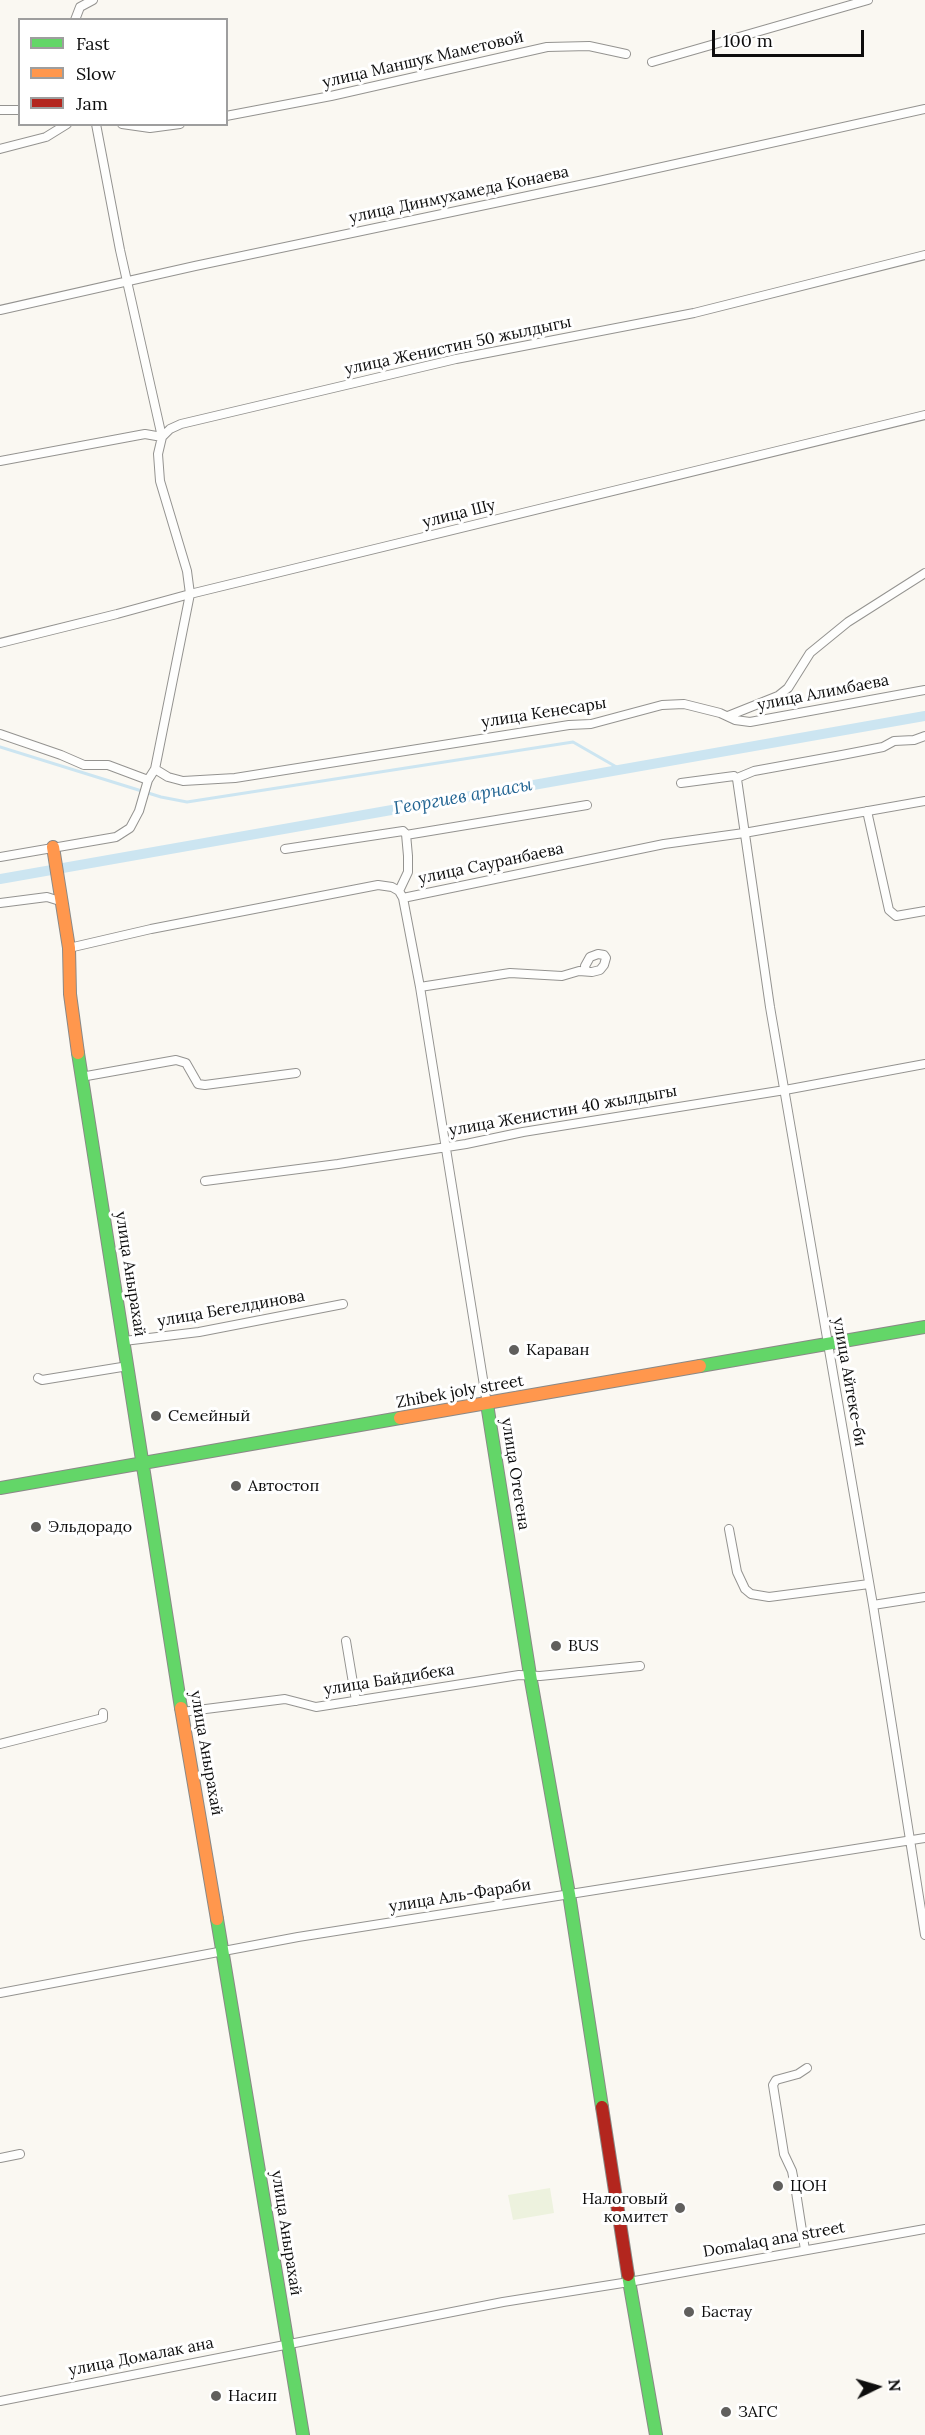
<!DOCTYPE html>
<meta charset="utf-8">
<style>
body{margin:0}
#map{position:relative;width:925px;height:2435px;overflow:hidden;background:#faf8f2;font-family:Lora,serif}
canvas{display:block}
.legend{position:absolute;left:18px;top:18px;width:210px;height:108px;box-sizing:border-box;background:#fff;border:2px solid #9e9e9e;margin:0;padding:8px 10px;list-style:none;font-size:18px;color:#0d0d0d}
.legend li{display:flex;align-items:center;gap:12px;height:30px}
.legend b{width:30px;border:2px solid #9e9e9e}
.north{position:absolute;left:847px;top:2357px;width:60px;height:60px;-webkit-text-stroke:4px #fff;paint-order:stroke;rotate:85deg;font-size:16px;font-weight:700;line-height:24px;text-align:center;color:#0d0d0d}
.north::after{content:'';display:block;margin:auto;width:21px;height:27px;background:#0d0d0d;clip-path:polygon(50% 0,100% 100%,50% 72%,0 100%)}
.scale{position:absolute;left:712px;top:30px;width:152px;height:27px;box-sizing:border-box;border:3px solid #0d0d0d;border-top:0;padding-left:8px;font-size:18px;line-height:21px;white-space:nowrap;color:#0d0d0d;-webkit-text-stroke:4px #fff;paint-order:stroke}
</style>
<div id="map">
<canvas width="925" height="2435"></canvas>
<ul class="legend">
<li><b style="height:8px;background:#63d668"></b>Fast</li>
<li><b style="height:8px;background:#ff974d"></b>Slow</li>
<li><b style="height:8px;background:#b3261e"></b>Jam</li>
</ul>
<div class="north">N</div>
<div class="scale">100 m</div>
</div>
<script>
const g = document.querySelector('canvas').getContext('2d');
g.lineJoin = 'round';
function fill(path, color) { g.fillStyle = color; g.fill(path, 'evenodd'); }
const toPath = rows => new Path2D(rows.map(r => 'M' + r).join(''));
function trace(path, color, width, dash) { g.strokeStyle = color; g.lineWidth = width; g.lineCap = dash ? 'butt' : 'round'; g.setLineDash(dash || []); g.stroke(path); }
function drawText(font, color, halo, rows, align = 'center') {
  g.font = font + ' Lora,serif'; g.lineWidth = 6; g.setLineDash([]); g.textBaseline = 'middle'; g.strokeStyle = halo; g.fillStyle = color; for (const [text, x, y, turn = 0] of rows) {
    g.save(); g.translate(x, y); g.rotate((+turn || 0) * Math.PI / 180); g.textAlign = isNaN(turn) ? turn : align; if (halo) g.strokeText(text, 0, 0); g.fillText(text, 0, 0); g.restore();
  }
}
fill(toPath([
 [550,2188,554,2213,513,2220,508,2195]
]), '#edf2de');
trace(toPath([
 [0,747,161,797,187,802,573,742,620,769]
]), '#cce5f1', 3);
trace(toPath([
 [0,879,925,716]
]), '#cce5f1', 10);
const street = toPath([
 [75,20,80,7,93,0],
 [652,62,868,0],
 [0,110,20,110],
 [226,116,331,96,547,47,589,46,626,54],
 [122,124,150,128,180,124],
 [0,149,46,137,67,124],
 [0,310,195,266,599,181,925,109],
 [162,437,170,429,181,424,456,359,694,313,925,255],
 [0,461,145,434,162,437],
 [0,643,117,614,190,594,925,415],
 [728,716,778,696,788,688,810,653,848,622,925,573],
 [0,734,61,755,84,765,108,765,148,780],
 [155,769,168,777,183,781,235,778,569,725,591,724,662,705,684,704,720,713,735,720,750,722,925,690],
 [737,778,754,771,842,755,883,747,894,741,914,740,925,736],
 [681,783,734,776,737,779,770,1007,873,1605,925,1935],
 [867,811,889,910,896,916,925,911],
 [406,835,587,805],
 [285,849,403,831,406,834,408,856,408,872,399,891],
 [0,857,116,837,130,828,139,811,148,780,155,769,190,594,187,571,160,481,158,454,162,437,120,250,96,124],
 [403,898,664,844,744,833,925,801],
 [0,903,47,897,63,902],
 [69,948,151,929,378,885,392,887,399,891,403,898,420,987,487,1404],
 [420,987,510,973,562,976,579,971,592,972,600,970,604,965,606,958,604,955,598,954,590,957,585,966,586,971],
 [81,1077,176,1060,186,1063,198,1084,205,1085,296,1073],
 [205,1181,338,1164,466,1144,523,1132,785,1090,925,1064],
 [124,1341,199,1332,343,1304],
 [38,1378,42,1380,128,1366],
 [729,1529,737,1572,745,1589,751,1594,769,1597,869,1584],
 [873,1605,925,1597],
 [346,1641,356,1701],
 [182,1712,285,1699,316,1707,519,1675,540,1676,640,1666],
 [0,1744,103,1718,103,1713],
 [0,1993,298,1937,925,1838],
 [0,2158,20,2154],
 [805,2250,796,2192,792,2171,784,2154,773,2085,776,2080,798,2074,807,2068],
 [0,2401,503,2302,629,2282,925,2229]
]);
const fast = toPath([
 [78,1053,181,1708],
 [700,1366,925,1327],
 [487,1404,530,1675,569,1894,602,2107],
 [0,1488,400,1418],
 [217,1919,303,2435],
 [628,2275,656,2435]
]);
const slow = toPath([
 [53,847,69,948,70,994,78,1053],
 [400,1418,700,1366],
 [181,1708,217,1919]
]);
const jam = toPath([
 [602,2107,628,2275]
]);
trace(street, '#949390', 10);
trace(fast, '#8a8987', 14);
trace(slow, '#8a8987', 14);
trace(jam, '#8a8987', 14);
trace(street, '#fefefd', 8);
trace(fast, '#63d668', 12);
trace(slow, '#ff974d', 12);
trace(jam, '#b3261e', 12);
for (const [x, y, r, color] of [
 [514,1350,6,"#605f5d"],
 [156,1416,6,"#605f5d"],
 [236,1486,6,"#605f5d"],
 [36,1527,6,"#605f5d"],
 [556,1646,6,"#605f5d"],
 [778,2186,6,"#605f5d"],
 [680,2208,6,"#605f5d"],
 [689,2312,6,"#605f5d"],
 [216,2396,6,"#605f5d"],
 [726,2412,6,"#605f5d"]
]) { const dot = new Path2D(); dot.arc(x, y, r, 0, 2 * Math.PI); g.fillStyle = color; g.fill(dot); trace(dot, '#fff', 2); }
drawText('16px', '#0d0d0d', '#fff', [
 ["улица Маншук Маметовой",423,60,-13],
 ["улица Динмухамеда Конаева",459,195,-12],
 ["улица Женистин 50 жылдыгы",458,346,-12],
 ["улица Шу",459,514,-14],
 ["улица Алимбаева",823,693,-11],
 ["улица Кенесары",544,713,-9],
 ["улица Сауранбаева",491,864,-12],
 ["улица Женистин 40 жылдыгы",563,1111,-10],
 ["улица Анырахай",130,1274,81],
 ["улица Бегелдинова",231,1309,-10],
 ["улица Айтеке-би",849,1382,80],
 ["Zhibek joly street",460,1392,-10],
 ["улица Отегена",515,1474,81],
 ["улица Байдибека",389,1680,-9],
 ["улица Анырахай",206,1753,80],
 ["улица Аль-Фараби",460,1896,-9],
 ["улица Анырахай",286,2233,81],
 ["Domalaq ana street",774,2240,-10],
 ["улица Домалак ана",141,2357,-11]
]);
drawText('16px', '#0d0d0d', '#fff', [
 ["Караван",526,1350],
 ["Семейный",168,1416],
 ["Автостоп",248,1486],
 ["Эльдорадо",48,1527],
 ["BUS",568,1646],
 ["ЦОН",790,2186],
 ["Налоговый",668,2199,"right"],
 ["комитет",668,2217,"right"],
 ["Бастау",701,2312],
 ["Насип",228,2396],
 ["ЗАГС",738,2412]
], 'left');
drawText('italic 18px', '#236593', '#fff', [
 ["Георгиев арнасы",463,797,-10]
]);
</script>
